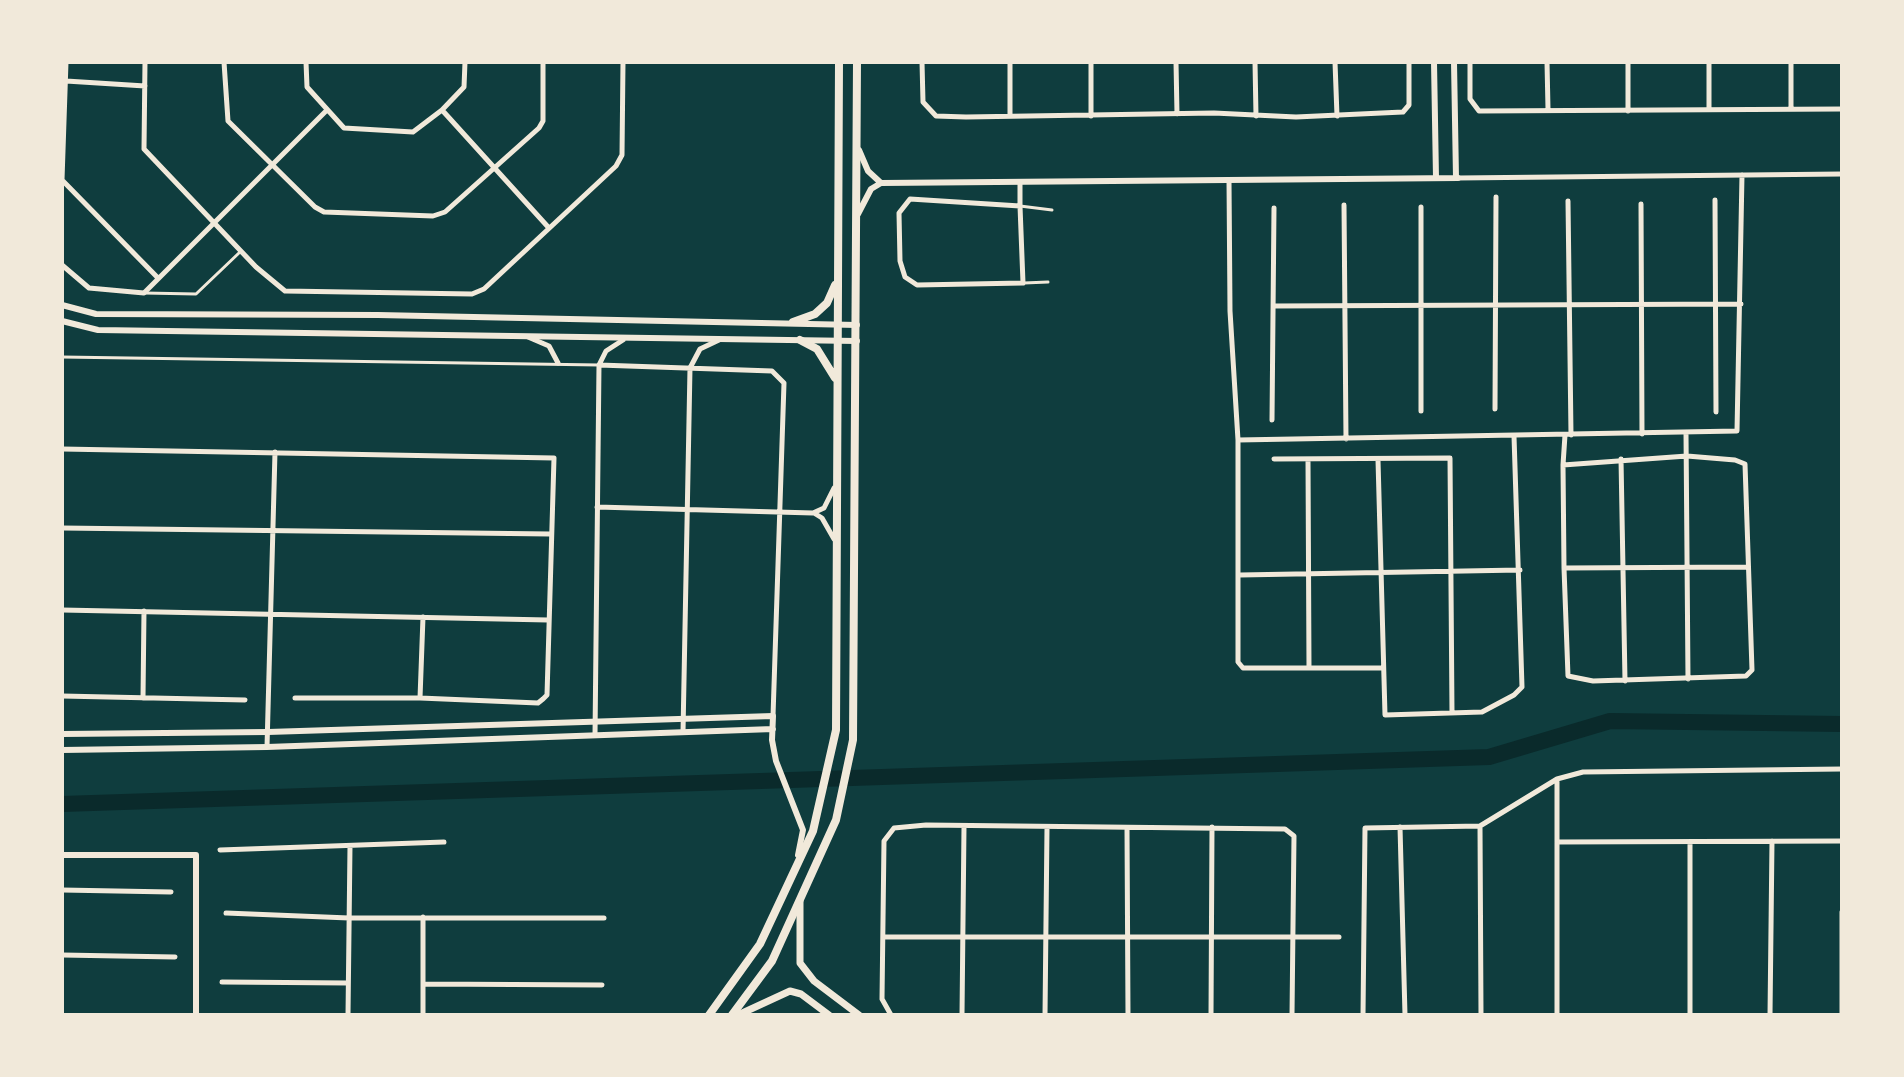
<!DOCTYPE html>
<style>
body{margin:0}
#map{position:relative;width:1904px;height:1077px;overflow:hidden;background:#0f3d3e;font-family:Barlow,sans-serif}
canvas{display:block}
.frame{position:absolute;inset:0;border:64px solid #f1e9da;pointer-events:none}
</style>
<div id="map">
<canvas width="1904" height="1077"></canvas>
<div class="frame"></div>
</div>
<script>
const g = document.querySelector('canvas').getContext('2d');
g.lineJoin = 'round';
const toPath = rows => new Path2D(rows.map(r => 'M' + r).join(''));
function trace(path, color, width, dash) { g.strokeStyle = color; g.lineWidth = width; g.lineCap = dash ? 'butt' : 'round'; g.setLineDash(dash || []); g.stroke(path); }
trace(toPath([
 [62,804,1489,757,1610,721,1842,724]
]), '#0a2a2b', 16);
trace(toPath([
 [1020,206,1052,210],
 [1024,283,1048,282],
 [144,293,196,294,240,252],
 [62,357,599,365]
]), '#f1e9da', 3);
trace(toPath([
 [66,62,62,180,158,278],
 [145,62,144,149,256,267,285,291,472,294,484,289,616,166,622,155,623,62],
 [224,62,228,121,315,207,324,212,433,216,445,212,539,128,543,121,543,62],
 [306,62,307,87,344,128,413,132,442,110,464,87,465,62],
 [922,62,923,102,936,116,966,117,1214,113,1296,117,1403,112,1409,105,1409,62],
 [1091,62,1091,116],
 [1176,62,1177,114],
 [1255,62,1256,116],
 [1335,62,1337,116],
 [1470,62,1470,99,1479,111,1842,109],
 [1547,62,1548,109],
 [1628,62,1628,111],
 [1709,62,1709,109],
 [1791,62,1791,109],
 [66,81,145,86],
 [442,110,549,228],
 [1010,116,1010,62],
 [1458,178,1842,174],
 [1229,180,1230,311,1238,440,1238,662,1243,668,1381,668],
 [1020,182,1020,206,1023,283,917,285,905,277,900,261,899,213,910,199,1020,206],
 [1715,200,1716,412],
 [1568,201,1571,435],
 [1641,204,1642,434],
 [1344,205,1346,439],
 [1421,207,1421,411],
 [62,265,89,288,144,293,327,110],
 [1274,306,1741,304],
 [528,337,549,346,558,363],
 [599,365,772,371,784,383,773,716],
 [1495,409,1496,197],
 [1272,420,1274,208],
 [1686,433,1688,679],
 [1238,440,1737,431,1742,175],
 [62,449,554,458,547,695,543,699,538,703,420,698,295,698],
 [1274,459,1450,458,1452,713],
 [1621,459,1625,681],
 [1308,460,1309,668],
 [1378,460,1385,715,1482,712,1514,695,1522,687,1514,436],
 [1563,465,1687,456,1735,460,1745,464,1752,670,1746,676,1593,681,1568,676,1564,568,1563,465,1565,435],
 [597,507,813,513,824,508,834,488],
 [814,513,822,518,834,539],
 [62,528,550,534],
 [1564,568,1747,567],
 [1240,575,1520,570],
 [62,610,548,620],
 [62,696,245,700],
 [143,698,144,611],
 [420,698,423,617],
 [683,732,690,368,700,349,719,340],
 [595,735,599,365,606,351,623,340],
 [267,747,275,452],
 [1480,826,1481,1015],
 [1400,827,1405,1015],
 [1127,828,1128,1015],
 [1557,842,1842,841],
 [220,850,444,842],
 [62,890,171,892],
 [226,913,349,918,604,918],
 [885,937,1339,937],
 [62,955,175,957],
 [222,982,348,983],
 [423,984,602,985],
 [348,1015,350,846],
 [423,1015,423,917],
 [891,1015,882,999,884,841,894,828,926,825,1285,829,1294,836,1292,1015],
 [962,1015,964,827],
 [1045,1015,1047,828],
 [1211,1015,1212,827],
 [1363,1015,1365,828,1480,826,1557,779,1583,772,1842,769],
 [1557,1015,1557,779],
 [1690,1015,1690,842],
 [1770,1015,1772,841],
 [1842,1015,1842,912]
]), '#f1e9da', 5);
trace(toPath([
 [1434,62,1436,178],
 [1454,62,1456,178],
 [859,150,868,171,881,183],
 [881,183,1458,178],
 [858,214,871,189,881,183],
 [62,305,96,314,378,315,857,325],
 [62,321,98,330,857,341],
 [62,734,268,732,773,716,772,740,776,761,803,830,798,855],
 [62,750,267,747,773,729],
 [62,855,196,855,196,1015]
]), '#f1e9da', 6);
trace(toPath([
 [800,902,800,963,814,981,859,1015],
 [738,1015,790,991,801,994,829,1015]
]), '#f1e9da', 7);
trace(toPath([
 [793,322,815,314,827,303,835,285],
 [800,340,817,349,835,378],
 [709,1015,760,944,813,831,836,730,839,62],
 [732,1015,772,961,836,820,853,740,857,62]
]), '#f1e9da', 8);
</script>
